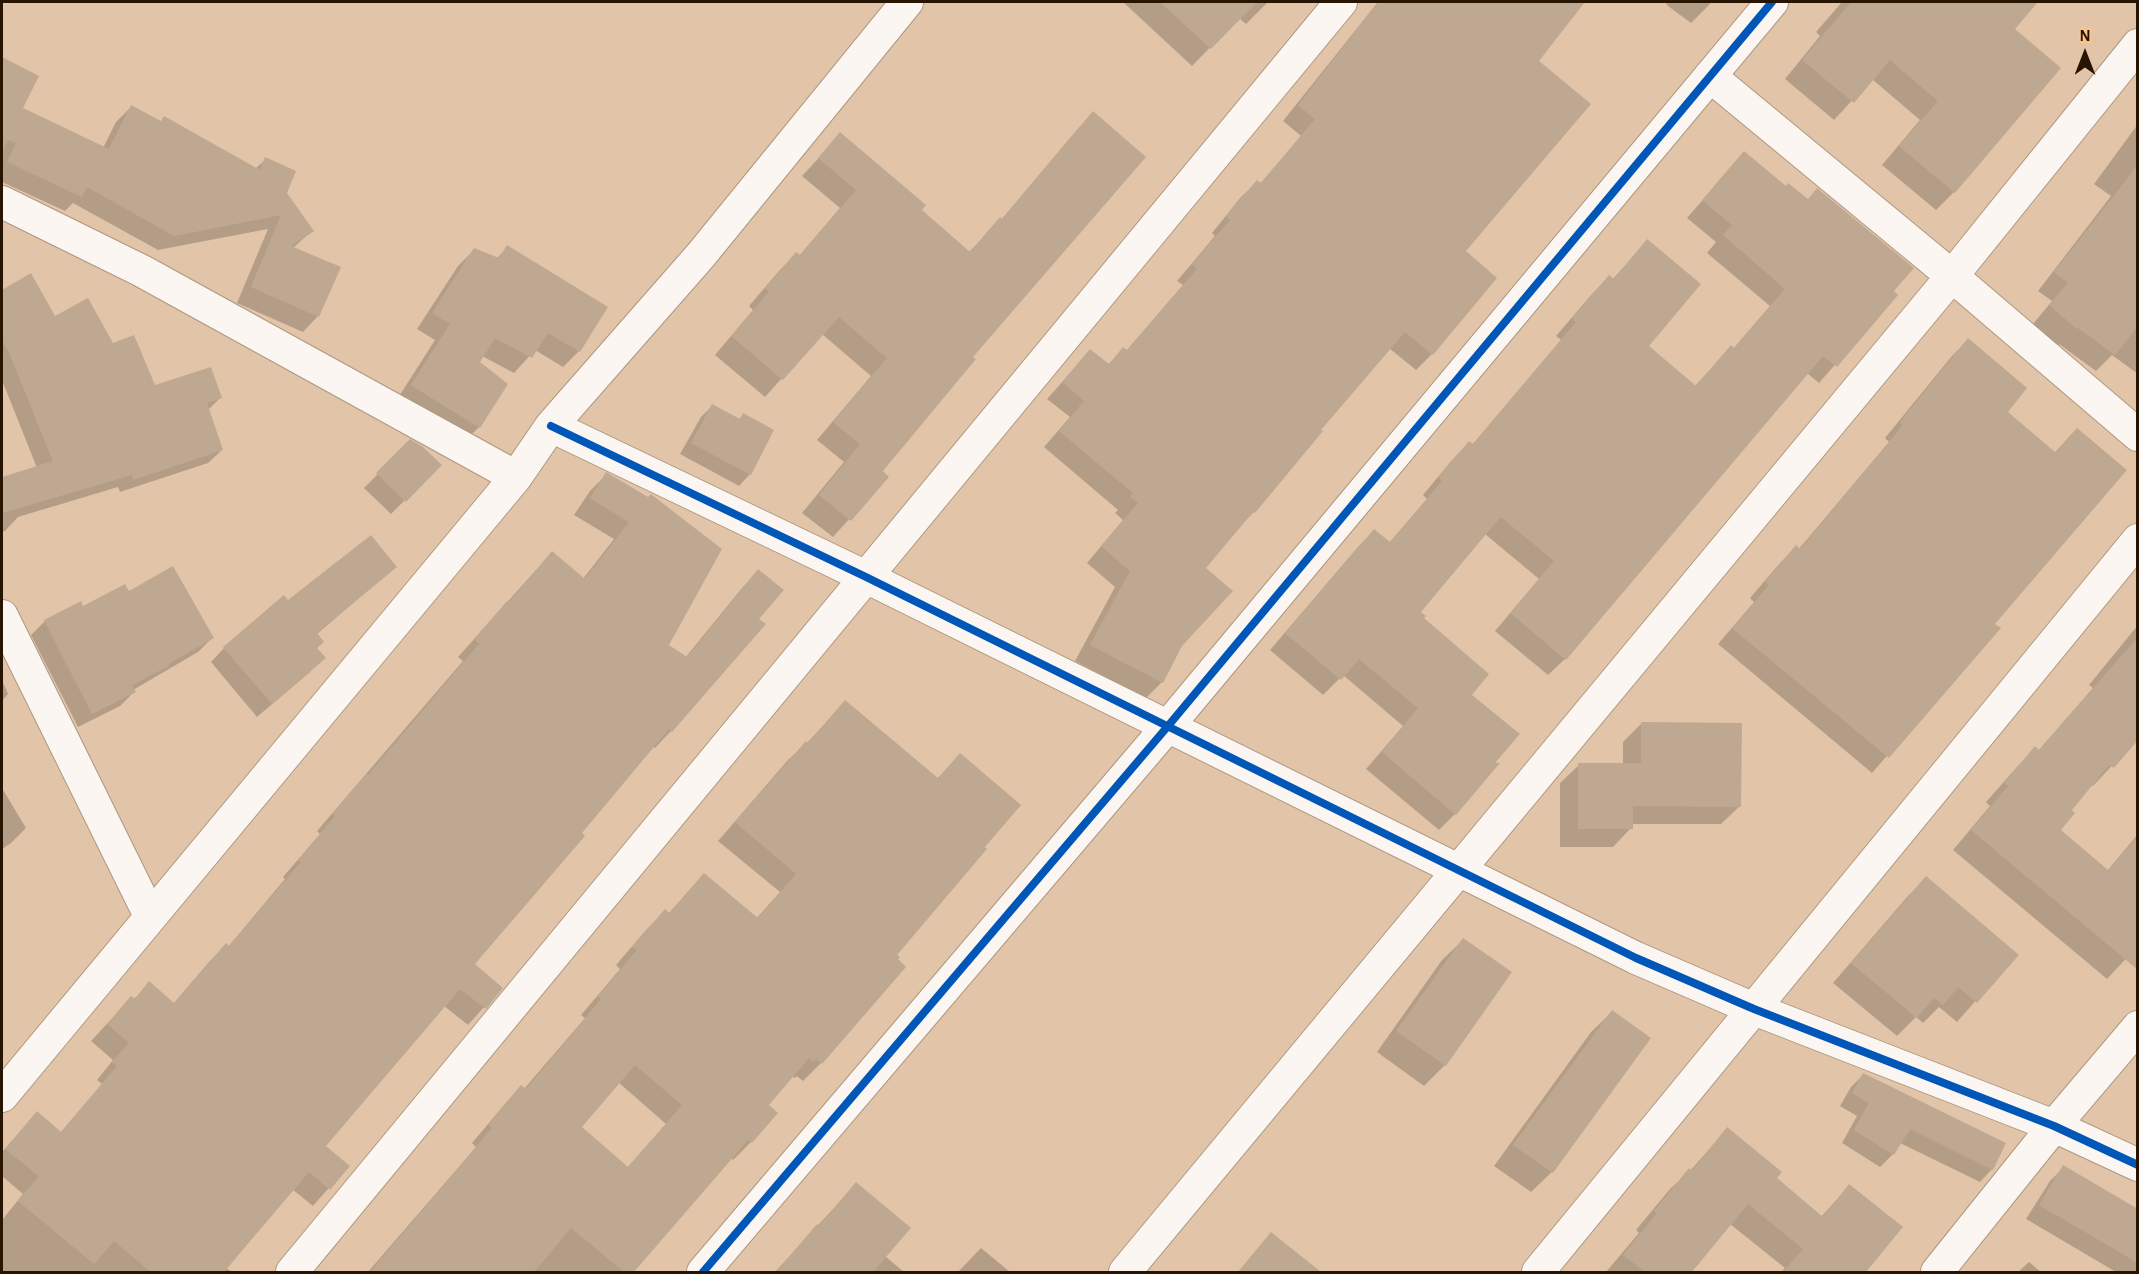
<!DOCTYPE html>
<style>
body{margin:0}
#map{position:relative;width:2139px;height:1274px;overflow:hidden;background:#e2c5a8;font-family:"Alegreya Sans",sans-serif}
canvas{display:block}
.frame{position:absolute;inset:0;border:3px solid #271401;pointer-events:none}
.north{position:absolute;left:2055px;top:24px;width:60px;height:60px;-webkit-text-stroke:4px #fac490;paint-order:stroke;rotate:0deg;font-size:16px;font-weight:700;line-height:24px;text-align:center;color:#271401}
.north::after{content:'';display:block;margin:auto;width:21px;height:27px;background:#271401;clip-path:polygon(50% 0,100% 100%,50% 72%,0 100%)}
</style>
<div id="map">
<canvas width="2139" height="1274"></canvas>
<div class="frame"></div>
<div class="north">N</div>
</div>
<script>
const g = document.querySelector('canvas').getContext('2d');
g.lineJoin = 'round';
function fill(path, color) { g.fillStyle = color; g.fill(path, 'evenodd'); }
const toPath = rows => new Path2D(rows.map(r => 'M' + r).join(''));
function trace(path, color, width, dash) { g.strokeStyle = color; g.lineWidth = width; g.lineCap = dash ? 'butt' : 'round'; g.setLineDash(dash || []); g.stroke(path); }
fill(toPath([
 [1123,2,1268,2,1246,24,1239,18,1192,66],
 [1378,2,1583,2,1537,61,1464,251,1495,278,1432,354,1416,370,1389,348,1319,430,1321,432,1254,512,1238,528,1204,568,1181,646,1162,682,1146,698,1075,661,1115,587,1087,563,1123,520,1115,513,1118,510,1044,447,1070,417,1047,399,1090,351,1108,365,1123,349,1126,351,1183,285,1177,281,1215,236,1212,233,1241,197,1257,182,1260,184,1301,136,1283,121],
 [1665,2,1712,2,1691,23,1668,6],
 [1842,2,2025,2,2031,7,2013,29,1954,192,1936,210,1882,165,1920,120,1872,79,1834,120,1785,79,1820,36,1816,32],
 [2,59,37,76,21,109,103,148,116,122,131,107,255,169,266,159,285,193,312,231,293,248,318,316,303,332,237,303,268,229,158,250,73,203,65,211,2,182],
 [1093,113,971,357,881,471,887,477,833,537,802,513,844,462,817,440,871,376,822,334,765,397,715,355,753,310,749,306,779,271,796,254,799,256,840,208,802,176,840,135,920,210,969,252,1001,220,1076,131],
 [2138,124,2138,374,2112,355,2096,371,2059,344,2058,346,2033,324,2052,301,2038,291,2111,196,2094,184],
 [1744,153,1896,295,1819,383,1807,373,1565,659,1548,675,1495,631,1539,579,1485,534,1419,612,1470,695,1455,814,1439,830,1366,769,1403,726,1343,675,1323,695,1270,650,1358,547,1374,531,1389,543,1427,499,1423,495,1452,460,1469,443,1472,445,1561,340,1556,336,1592,294,1609,277,1612,280,1647,241,1647,346,1694,387,1731,347,1733,349,1770,306,1707,253,1716,242,1687,218],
 [508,247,579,351,563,367,535,350,514,373,482,356,478,363,479,427,463,443,396,401,435,340,417,329,458,266,474,250,496,259],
 [30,275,55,318,112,345,154,386,220,398,208,410,222,450,208,463,120,492,118,487,18,517,5,531,2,532,2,478,37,468,2,380,2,291],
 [1968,340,2005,412,1993,624,1999,628,1872,773,1718,644,1754,602,1750,598,1780,563,1796,547,1798,550,1889,442,1885,438,1952,356],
 [713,405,738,420,743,415,750,474,739,486,680,454,701,417],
 [411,441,440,465,391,514,364,488],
 [607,474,648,499,667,646,685,658,742,588,758,571,757,619,671,731,655,748,653,746,473,964,501,988,468,1025,444,1006,324,1147,348,1166,313,1206,292,1189,226,1268,232,1272,2,1272,2,1224,3,1222,2,1220,23,1194,2,1176,2,1152,37,1113,60,1133,102,1084,97,1080,113,1060,91,1041,131,998,133,1000,149,984,173,1004,209,962,226,945,228,947,285,879,283,877,320,834,317,831,463,661,458,657,536,570,583,579,614,539,574,515,590,491],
 [395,567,316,635,316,649,310,672,257,717,211,662,224,648,288,602],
 [128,593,212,638,198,652,133,690,134,692,120,706,78,727,31,635,45,621,80,603,83,609],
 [2138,625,2138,738,2093,786,2091,784,2069,810,2059,830,2107,871,2138,834,2138,946,2107,979,1953,850,1990,806,1986,802,2017,767,2035,748,2038,751,2093,688,2089,685],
 [2,680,8,694,2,701],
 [845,702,937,779,960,755,895,955,896,960,904,967,821,1063,803,1081,797,1076,795,1078,792,1076,767,1105,751,1142,733,1160,731,1158,632,1272,368,1272,476,1147,472,1143,504,1105,521,1087,524,1089,585,1018,581,1015,620,969,616,965,647,929,665,911,668,914,704,875,756,919,780,892,718,841,788,760,807,743],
 [618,1082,666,1124,627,1168,579,1127],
 [1642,723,1740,806,1721,824,1631,824,1631,828,1613,847,1560,847,1560,783,1579,765,1623,765,1623,742],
 [2,788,26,828,11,843,2,849],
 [1926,878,2016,955,1957,1022,1939,1007,1923,1023,1916,1017,1897,1036,1833,983,1907,897],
 [1463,940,1445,1065,1424,1086,1377,1052,1442,960],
 [1612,1012,1552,1172,1531,1192,1494,1166,1591,1032],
 [1863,1075,1992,1169,1980,1182,1900,1143,1893,1154,1880,1167,1842,1143,1857,1116,1840,1106,1851,1087],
 [1727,1129,1775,1179,1821,1217,1849,1186,1901,1228,1864,1272,1781,1272,1785,1268,1730,1224,1691,1272,1606,1272,1639,1233,1636,1230,1670,1189,1690,1171],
 [2064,1167,2138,1211,2138,1272,2116,1272,2026,1219,2050,1181],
 [856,1184,885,1256,904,1272,775,1272],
 [1271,1234,1319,1272,1238,1272],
 [981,1248,1010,1272,958,1272],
 [2029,1262,2041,1272,2018,1272]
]), '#0003');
fill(toPath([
 [1160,2,1257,2,1211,49],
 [1378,2,1585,2,1539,61,1591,104,1466,251,1497,278,1433,355,1405,332,1321,430,1323,431,1255,513,1253,512,1206,568,1233,591,1182,646,1163,683,1090,645,1130,571,1101,546,1138,503,1130,497,1133,493,1059,431,1084,401,1062,382,1090,349,1109,364,1123,347,1127,350,1197,269,1192,264,1230,220,1226,216,1257,180,1261,183,1315,119,1298,105],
 [1851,2,2038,2,2015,29,2061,68,1955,193,1899,146,1938,101,1890,60,1854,103,1802,60],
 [2,57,39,76,23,108,109,149,131,105,161,121,164,116,260,170,265,157,296,171,287,193,314,231,291,246,341,267,319,317,251,287,281,215,174,236,87,187,82,197,7,162,16,143,8,140,2,153],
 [1093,111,1146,157,973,357,976,359,883,471,889,477,851,521,819,495,860,444,833,422,887,358,839,317,783,380,731,336,769,292,765,288,796,252,800,255,856,190,818,158,840,132,926,205,922,210,970,252,1000,217,1002,219],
 [1744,151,1786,186,1788,183,1808,199,1817,188,1914,268,1894,291,1898,295,1837,367,1823,356,1566,660,1510,613,1554,561,1501,517,1492,527,1421,612,1426,616,1424,618,1489,674,1472,695,1520,734,1495,763,1500,763,1456,815,1382,752,1418,708,1359,659,1341,680,1285,633,1374,529,1390,542,1442,481,1438,477,1469,441,1473,444,1576,322,1572,318,1609,275,1614,279,1647,239,1701,284,1649,346,1696,386,1731,345,1734,348,1785,289,1723,235,1732,225,1702,200],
 [2138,165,2138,326,2115,355,2078,328,2077,329,2049,305,2068,283,2054,272],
 [507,245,608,307,580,352,548,333,532,358,495,338,480,362,508,384,480,428,411,385,450,324,432,313,474,248,499,258],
 [31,273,55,316,88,298,113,343,134,335,155,385,211,367,222,398,207,403,223,450,133,480,132,475,2,513,2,477,53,461,10,355,2,340,2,290],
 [1968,338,2027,388,2008,412,2055,452,2077,428,2127,470,1995,624,2001,628,1889,758,1732,628,1769,585,1765,582,1796,545,1800,549,1903,425,1900,422],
 [712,404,740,419,743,413,774,430,751,475,691,443],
 [410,439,423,447,442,465,406,502,376,473],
 [606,472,648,497,651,494,652,495,722,549,669,645,687,657,758,569,784,590,759,619,766,624,672,732,669,729,582,833,585,836,475,964,503,988,486,1009,460,989,326,1146,350,1166,330,1190,309,1172,224,1272,151,1272,114,1241,94,1264,18,1201,39,1176,5,1149,37,1111,61,1132,117,1066,112,1062,129,1043,107,1024,131,996,135,999,149,981,174,1003,226,943,229,946,301,862,298,860,335,816,332,814,366,774,368,775,479,644,474,639,507,601,509,602,552,551,585,579,629,522,590,498],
 [371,535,397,567,317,633,324,642,317,648,326,658,272,704,223,647,284,595,288,600],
 [173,566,214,638,168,664,169,666,132,685,136,692,92,714,44,620,81,601,83,606,125,584,129,591],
 [2138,637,2138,740,2114,768,2109,765,2072,810,2075,813,2061,830,2108,870,2138,836,2138,970,1971,830,2008,786,2004,783,2035,746,2039,750],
 [845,700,938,778,960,753,1021,805,985,847,987,849,897,955,900,957,898,959,906,967,822,1064,816,1059,813,1062,809,1058,769,1105,778,1113,752,1143,748,1140,634,1272,624,1272,571,1228,534,1272,370,1272,492,1128,488,1124,521,1085,526,1089,601,999,598,996,637,950,632,947,665,909,669,913,704,873,758,918,796,874,735,822,806,741,808,743],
 [635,1065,682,1105,628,1167,582,1127],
 [1641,722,1742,723,1741,807,1633,806,1633,829,1578,829,1578,763,1641,763],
 [1926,876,2019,955,1977,1003,1958,987,1943,1005,1934,998,1917,1018,1851,963],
 [1463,938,1512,972,1446,1066,1396,1031],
 [1612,1010,1651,1038,1553,1173,1513,1145],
 [1863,1073,2006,1143,1993,1170,1910,1129,1894,1155,1854,1130,1869,1103,1852,1093],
 [1727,1127,1782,1172,1777,1178,1823,1217,1849,1184,1903,1227,1866,1272,1783,1272,1803,1249,1748,1204,1692,1272,1645,1272,1623,1255,1657,1213,1654,1211,1689,1168,1692,1171],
 [2063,1165,2138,1209,2138,1263,2039,1205],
 [856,1182,911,1228,873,1272,776,1272,817,1224,819,1226],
 [1271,1232,1321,1272,1238,1272]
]), '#bfa891');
const street = toPath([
 [1710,76,1952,276,2138,435],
 [2,202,142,271,516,477],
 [551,426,866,577,1636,958,1754,1009,2054,1126,2138,1165],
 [2,616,150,916],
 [2,1096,516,477,551,426,701,255,907,2],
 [292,1272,1341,2],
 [703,1272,1168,726,1772,2],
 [1125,1272,1952,276,2138,45],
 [1538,1272,2138,540],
 [1937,1272,2054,1126,2138,1027]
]);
trace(street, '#ad9780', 34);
trace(street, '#fbf6f2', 32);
trace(toPath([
 [551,426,866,577,1636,958,1754,1009,2054,1126,2138,1165],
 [703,1272,1168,726,1772,2]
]), '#0057b8', 8);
</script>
